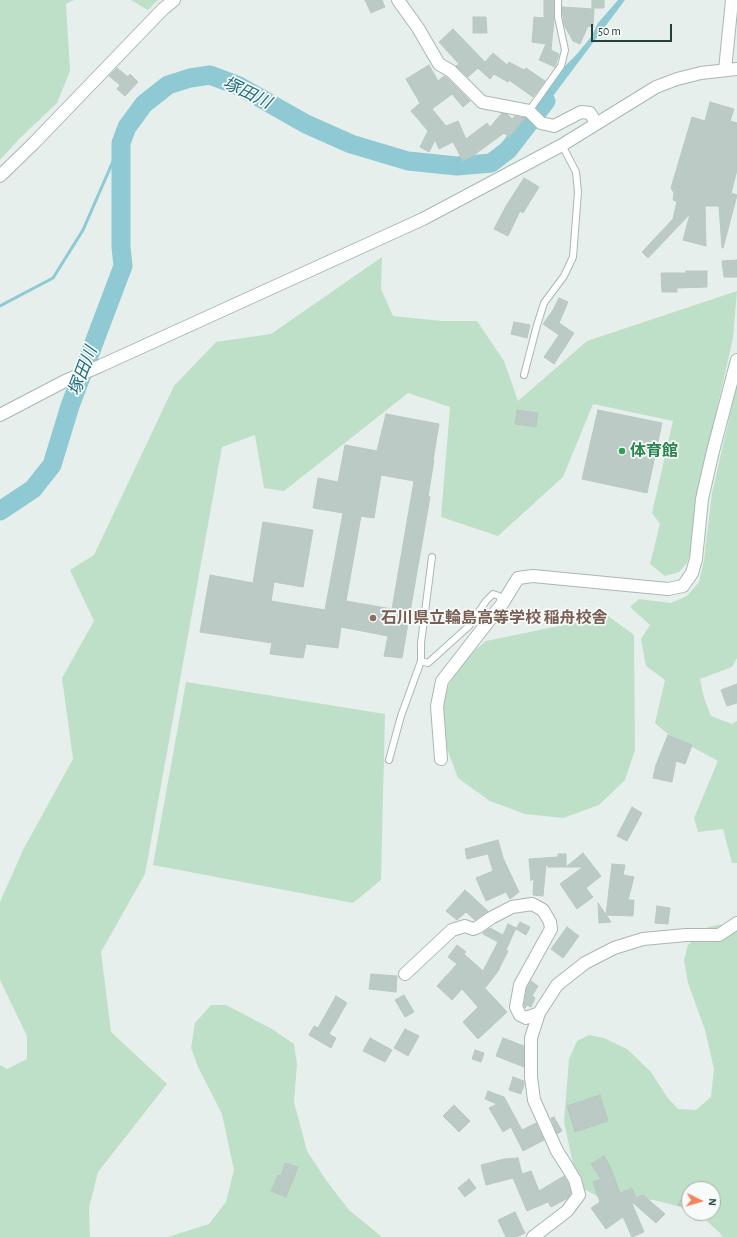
<!DOCTYPE html>
<meta charset="utf-8">
<style>
body{margin:0}
#map{position:relative;width:737px;height:1237px;overflow:hidden;background:#e6efeb;font-family:"Alegreya Sans",sans-serif}
canvas{display:block}
.north{position:absolute;left:681px;top:1181px;width:40px;height:40px;box-sizing:border-box;background:#f7fbf9;border:1px solid #a3b1ad;border-radius:50%;rotate:95deg;font-size:11px;font-weight:700;line-height:16px;text-align:center;color:#24423a}
.north::after{content:'';display:block;margin:auto;width:14px;height:18px;background:#f4845f;clip-path:polygon(50% 0,100% 100%,50% 72%,0 100%)}
.scale{position:absolute;left:591px;top:24px;width:81px;height:18px;box-sizing:border-box;border:2px solid #24423a;border-top:0;padding-left:5px;font-size:12px;line-height:14px;white-space:nowrap;color:#24423a;-webkit-text-stroke:3px #f7fbf9;paint-order:stroke}
</style>
<div id="map">
<canvas width="737" height="1237"></canvas>
<div class="north">N</div>
<div class="scale">50 m</div>
</div>
<script>
const g = document.querySelector('canvas').getContext('2d');
g.lineJoin = 'round';
function fill(path, color) { g.fillStyle = color; g.fill(path, 'evenodd'); }
const toPath = rows => new Path2D(rows.map(r => 'M' + r).join(''));
function trace(path, color, width, dash) { g.strokeStyle = color; g.lineWidth = width; g.lineCap = dash ? 'butt' : 'round'; g.setLineDash(dash || []); g.stroke(path); }
function drawText(font, color, halo, rows, align = 'center') {
  g.font = font + ' "Alegreya Sans","Noto Sans JP",sans-serif'; g.lineWidth = 3.5; g.setLineDash([]); g.textBaseline = 'middle'; g.strokeStyle = halo; g.fillStyle = color; for (const [text, x, y, turn = 0] of rows) {
    g.save(); g.translate(x, y); g.rotate((+turn || 0) * Math.PI / 180); g.textAlign = isNaN(turn) ? turn : align; if (halo) g.strokeText(text, 0, 0); g.fillText(text, 0, 0); g.restore();
  }
}
fill(toPath([
 [0,0,74,0,66,4,70,71,57,103,19,139,0,160],
 [131,0,158,0,148,10],
 [382,257,381,289,393,316,442,321,477,321,504,361,518,401,587,341,737,291,733,338,696,502,692,547,687,563,679,572,665,576,650,564,660,524,652,513,673,421,593,404,563,477,498,536,441,517,450,407,408,393,284,491,264,488,255,435,222,447,145,874,101,952,111,1032,167,1084,98,1172,89,1208,90,1237,0,1237,0,1065,7,1069,27,1059,27,1036,0,980,0,902,23,850,73,759,62,678,94,621,70,570,94,555,174,386,216,342,271,334],
 [737,384,737,658,732,667,700,679,704,698,711,716,732,724,737,721,737,863,732,863,723,829,698,832,694,818,718,761,668,734,655,723,665,680,646,666,641,639,650,625,630,607,639,599,671,603,687,596,699,582,704,560,712,493],
 [608,616,634,635,635,750,625,780,599,805,563,818,525,814,490,801,458,778,446,746,442,702,457,665,486,641],
 [186,682,385,714,381,880,353,903,153,865],
 [735,922,737,922,737,1237,722,1237,720,1233,698,1213,713,1213,713,1189,689,1189,689,1209,654,1200,599,1197,582,1188,574,1168,564,1122,569,1059,577,1041,589,1035,604,1038,627,1049,651,1072,667,1097,678,1109,696,1110,711,1097,714,1069,705,1030,688,983,684,960,688,945,708,927],
 [211,1005,226,1005,272,1029,294,1044,297,1064,294,1102,307,1151,326,1180,349,1210,382,1237,168,1237,209,1224,226,1202,234,1170,222,1114,198,1067,191,1048,195,1023]
]), '#bfe0c8');
fill(toPath([
 [618,0,625,0,538,116,534,112,535,107,565,66,577,54,591,37,598,23]
]), '#8ec9d4');
trace(toPath([
 [0,306,53,278,83,230,121,143]
]), '#8ec9d4', 3);
trace(toPath([
 [0,511,33,489,52,465,70,406,123,266,121,247,121,143,127,127,144,104,168,85,190,78,210,75,239,86,306,124,351,144,408,161,457,166,491,163,508,150,546,101]
]), '#8ec9d4', 19);
const building = toPath([
 [365,0,382,0,385,7,371,13,365,0],
 [544,0,554,0,554,20,551,50,559,54,555,67,539,60,546,44,532,42,534,17,544,18,544,0],
 [592,0,604,0,604,8,592,8,592,0],
 [562,7,594,9,593,27,588,26,580,44,573,41,564,25,562,7],
 [473,17,486,17,487,33,473,33,473,17],
 [453,29,485,62,493,53,507,65,509,62,524,70,526,68,545,81,533,97,509,80,508,82,494,74,490,79,478,68,468,77,456,66,459,64,439,42,453,29],
 [429,65,438,81,444,76,446,77,470,101,463,107,452,94,432,109,446,126,458,121,466,139,487,123,490,127,502,113,507,114,512,119,515,116,525,118,509,137,504,133,474,155,463,161,453,142,439,149,435,140,429,152,420,147,428,131,411,111,420,103,406,79,429,65],
 [117,68,128,77,130,74,138,82,125,96,117,89,120,85,109,76,117,68],
 [710,102,734,109,730,121,737,123,737,170,731,193,737,195,723,248,722,248,719,206,705,206,706,246,683,240,690,214,648,258,642,252,673,219,677,201,673,200,674,193,671,188,692,117,705,121,710,102],
 [524,178,539,187,523,213,520,211,508,236,494,229,506,206,524,178],
 [737,260,737,277,724,277,722,261,737,260],
 [686,271,707,271,707,287,677,288,677,292,662,292,661,273,686,273,686,271],
 [559,298,568,302,559,323,574,333,554,364,544,357,559,335,543,324,553,310,559,298],
 [514,322,530,325,527,338,511,334,514,322],
 [517,410,538,413,536,427,515,424,517,410],
 [598,410,662,423,647,493,582,479,598,410],
 [386,414,439,424,433,460,434,460,428,496,430,497,402,658,384,656,388,636,341,627,338,648,306,644,303,658,270,654,272,643,200,632,210,575,253,583,263,522,313,530,303,587,274,582,271,601,325,610,343,513,313,508,318,478,338,482,345,445,377,451,386,414],
 [381,475,414,481,392,609,346,601,361,516,374,518,381,475],
 [737,684,737,703,727,706,721,690,737,684],
 [668,735,692,745,685,764,676,761,672,782,653,778,656,765,668,735],
 [632,807,642,813,627,841,617,836,632,807],
 [498,840,503,858,519,892,510,899,506,892,486,901,476,878,493,871,488,854,467,859,465,849,498,840],
 [583,853,601,876,586,888,593,897,577,909,560,884,583,867,548,867,546,864,543,896,533,895,534,878,531,881,529,859,558,857,558,854,566,854,566,867,583,853],
 [612,864,625,865,623,875,634,877,628,900,634,900,633,916,606,915,612,864],
 [465,890,488,911,475,920,466,912,457,920,446,911,465,890],
 [598,903,611,922,599,923,598,903],
 [657,906,670,908,668,924,655,923,657,906],
 [520,922,530,927,526,935,516,929,520,922],
 [508,924,516,928,506,950,508,951,498,971,486,987,482,985,507,1012,478,1039,463,1022,478,1007,462,989,452,1000,437,986,457,964,448,957,457,945,466,952,464,954,483,971,498,942,483,934,484,932,490,928,503,935,508,924],
 [567,927,579,936,563,958,551,949,567,927],
 [371,974,397,976,396,992,369,989,371,974],
 [531,981,538,986,532,996,535,998,531,1007,527,1005,525,1008,524,1006,527,988,531,981],
 [404,995,414,1012,405,1017,395,1000,404,995],
 [336,996,347,1003,329,1034,336,1038,331,1048,309,1035,314,1026,318,1028,336,996],
 [405,1029,419,1036,408,1056,394,1048,405,1029],
 [370,1038,392,1050,385,1062,363,1051,370,1038],
 [503,1038,524,1046,524,1067,496,1056,503,1038],
 [475,1050,484,1053,481,1062,472,1059,475,1050],
 [513,1077,524,1081,524,1085,521,1094,509,1090,513,1077],
 [488,1091,504,1097,522,1130,536,1123,544,1140,523,1151,511,1127,503,1132,489,1108,497,1104,485,1099,488,1091],
 [600,1095,608,1121,575,1132,567,1106,600,1095],
 [454,1105,470,1121,459,1132,443,1116,454,1105],
 [554,1117,562,1131,557,1134,551,1118,554,1117],
 [604,1156,610,1166,620,1193,632,1188,636,1198,643,1195,665,1214,656,1223,631,1201,644,1232,632,1237,623,1217,606,1229,591,1208,600,1202,593,1182,601,1179,591,1164,604,1156],
 [518,1158,522,1174,531,1171,539,1191,564,1176,568,1183,571,1193,568,1198,551,1207,548,1202,527,1211,513,1178,486,1185,481,1165,504,1159,518,1158],
 [285,1163,298,1167,286,1197,271,1191,278,1175,281,1176,285,1163],
 [469,1179,476,1188,465,1197,458,1188,469,1179],
 [689,1185,689,1204,686,1209,678,1205,689,1185],
 [515,1212,525,1233,516,1237,506,1237,498,1220,515,1212]
]);
fill(building, '#bbcac4');
trace(building, '#b8c9c2', 1);
const service = toPath([
 [529,111,561,66,565,50,558,17,558,0],
 [524,375,537,325,544,303,564,276,573,257,578,192,576,172,562,145],
 [432,557,421,643,421,661,428,663,469,626,486,601,493,594,499,596,502,604],
 [389,760,401,716,421,661]
]);
const minor = toPath([
 [398,0,418,28,439,64,451,71,482,102,529,111,541,123,554,126,581,112,590,113,596,123],
 [725,70,732,0],
 [0,176,34,143,163,9,174,0],
 [441,759,437,706,442,681,502,604,518,578,533,576,668,589,683,586,692,573,696,559,702,499,713,451,737,360],
 [405,974,452,930,465,926,473,929,478,927,491,918,512,907,532,904,543,910,550,922,551,929,520,985,516,1007,520,1015,526,1018,539,1013],
 [533,1237,567,1211,579,1195,575,1180,566,1165,557,1151,534,1100,531,1077,531,1038,539,1013,557,985,585,963,614,948,643,939,686,935,719,935,737,923]
]);
const tertiary = toPath([
 [0,415,65,381,100,366,423,219,562,145,656,87,677,79,701,73,737,69]
]);
trace(service, '#a8b8b2', 8);
trace(minor, '#a8b8b2', 14);
trace(tertiary, '#a8b8b2', 14);
trace(service, '#fff', 6);
trace(minor, '#fff', 12);
trace(tertiary, '#fff', 12);
for (const [x, y, r, color] of [
 [622,451,4,"#2e9e5b"],
 [373,618,4,"#8d6e63"]
]) { const dot = new Path2D(); dot.arc(x, y, r, 0, 2 * Math.PI); g.fillStyle = color; g.fill(dot); trace(dot, '#f7fbf9', 1.5); }
drawText('bold 16px', '#27864d', '#f7fbf9', [
 ["体育館",630,451]
], 'left');
drawText('bold 16px', '#785e54', '#f7fbf9', [
 ["石川県立輪島高等学校 稲舟校舎",381,618]
], 'left');
drawText('italic 17px', '#1c6f80', '#f7fbf9', [
 ["塚田川",247,93,26],
 ["塚田川",83,371,-69]
]);
</script>
